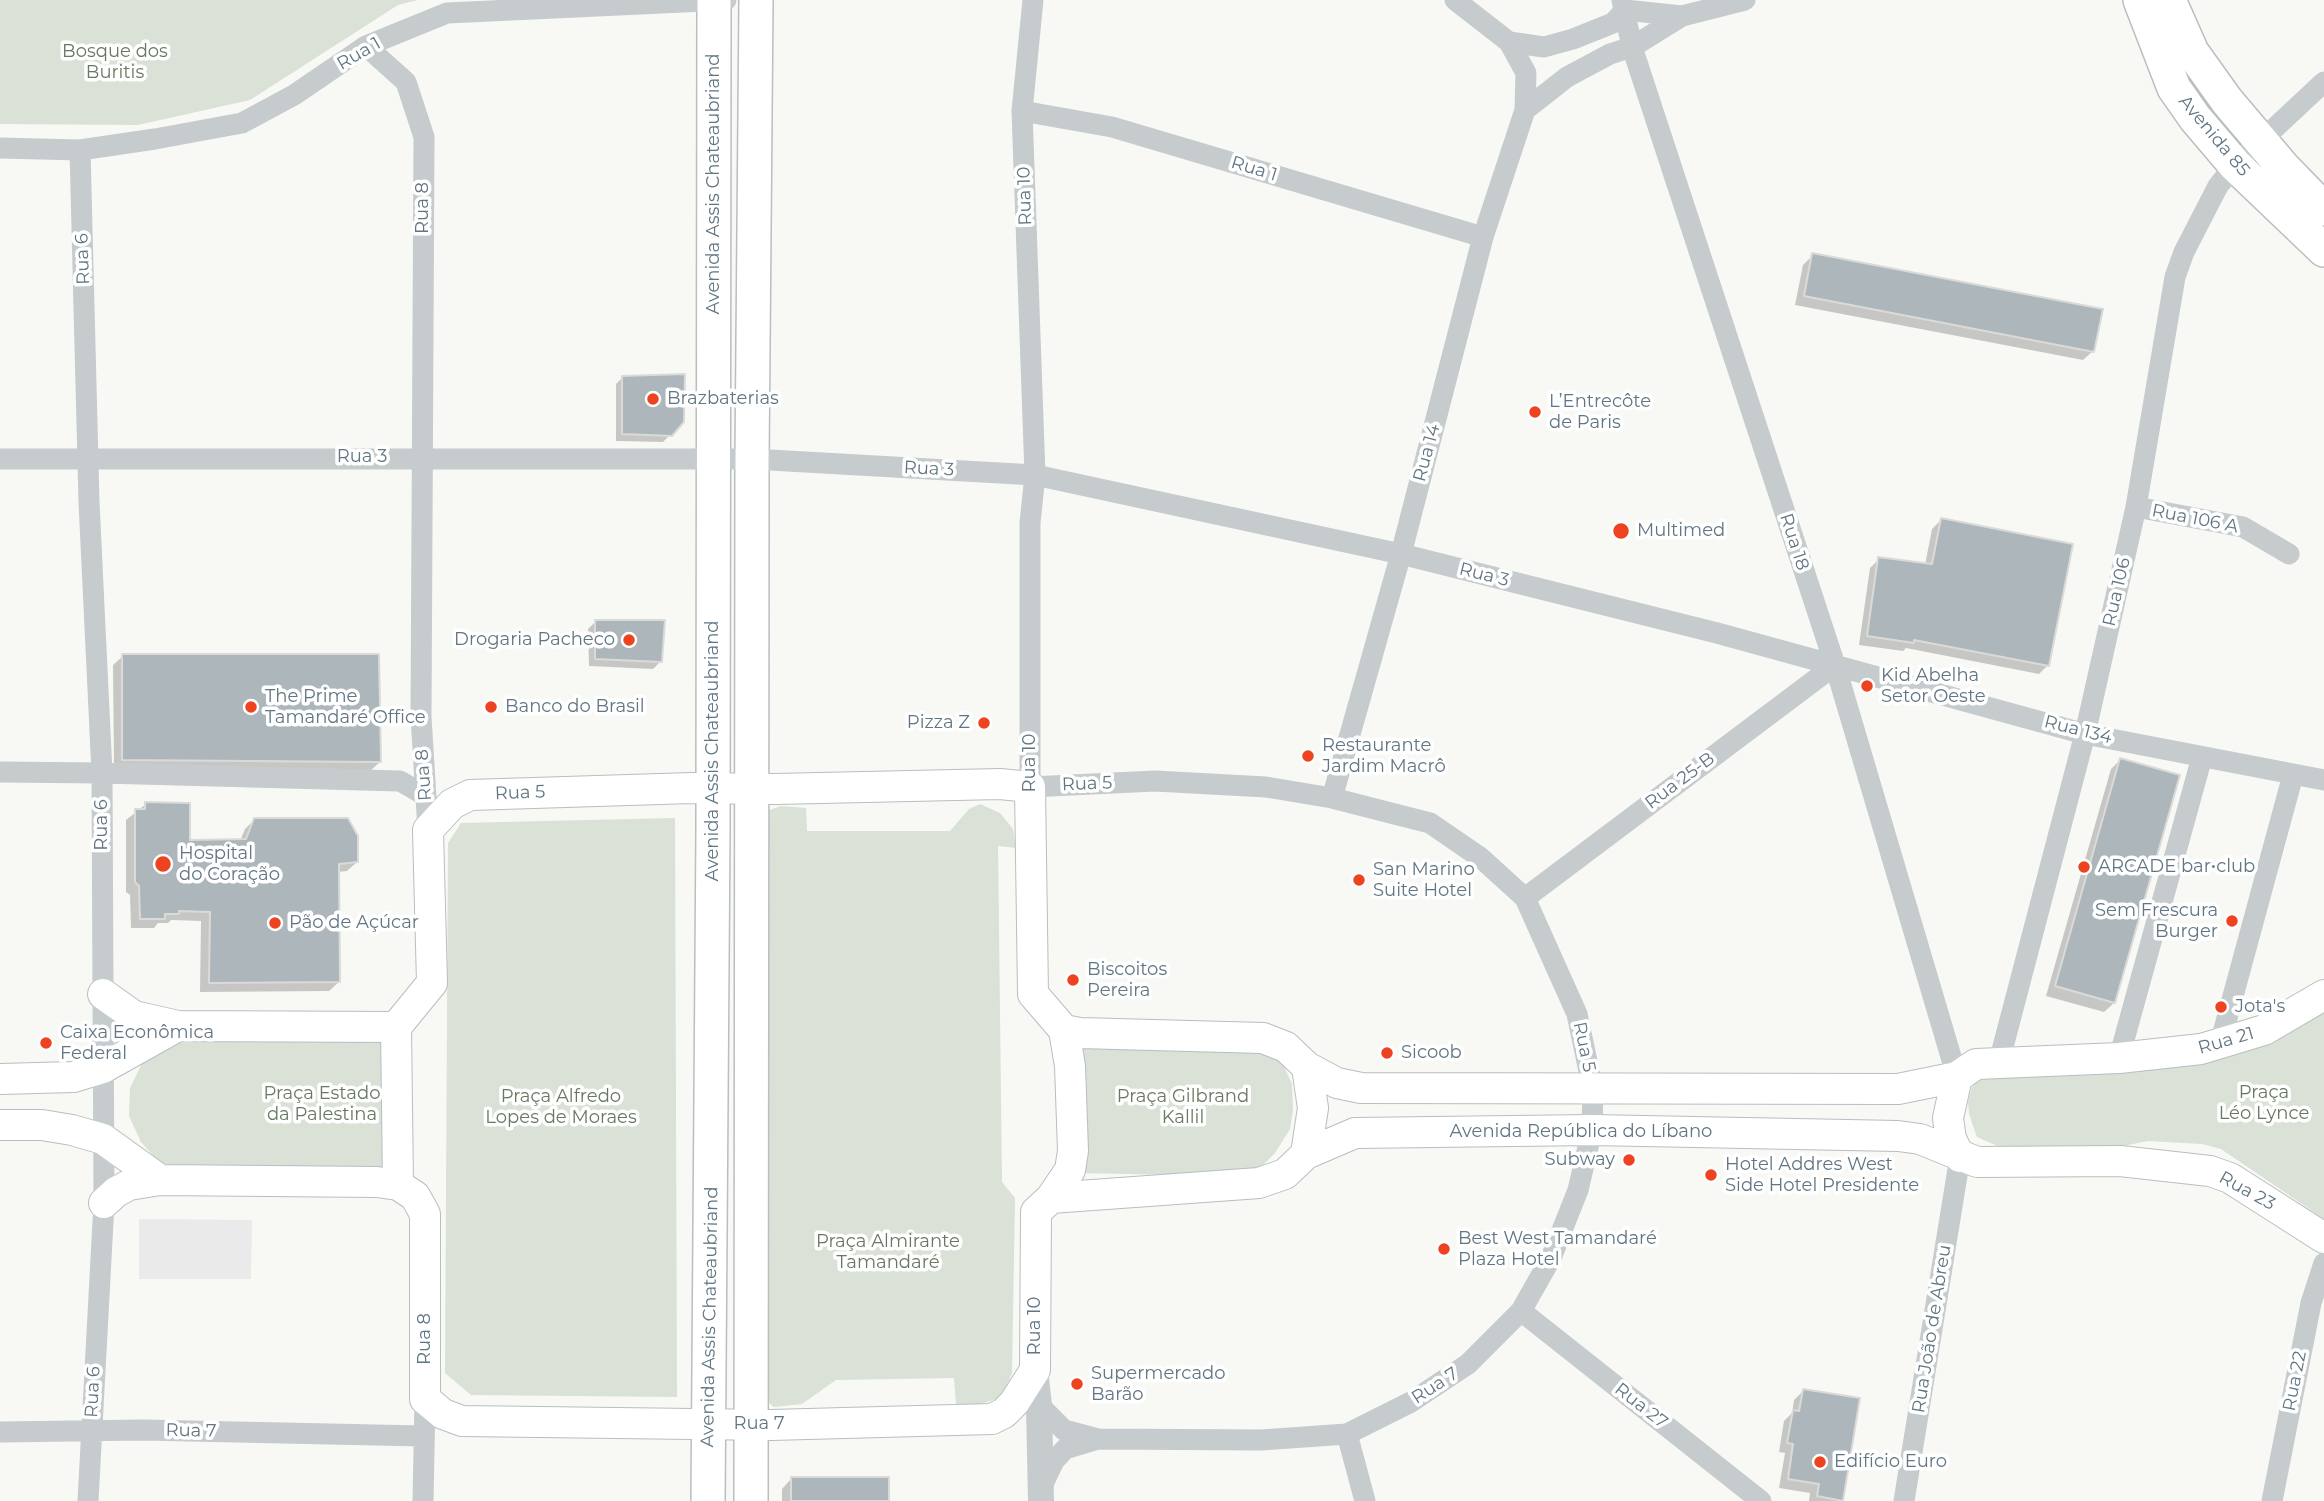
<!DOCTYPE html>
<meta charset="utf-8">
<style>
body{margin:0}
canvas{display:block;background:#f8f8f5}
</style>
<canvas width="2324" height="1501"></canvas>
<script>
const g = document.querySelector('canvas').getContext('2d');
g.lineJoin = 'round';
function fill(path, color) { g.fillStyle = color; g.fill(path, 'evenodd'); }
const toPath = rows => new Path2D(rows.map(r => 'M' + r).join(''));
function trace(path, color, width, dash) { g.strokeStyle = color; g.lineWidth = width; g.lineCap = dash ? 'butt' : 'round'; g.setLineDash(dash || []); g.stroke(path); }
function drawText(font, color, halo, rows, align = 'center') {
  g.font = font + ' Montserrat,sans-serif'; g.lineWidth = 7; g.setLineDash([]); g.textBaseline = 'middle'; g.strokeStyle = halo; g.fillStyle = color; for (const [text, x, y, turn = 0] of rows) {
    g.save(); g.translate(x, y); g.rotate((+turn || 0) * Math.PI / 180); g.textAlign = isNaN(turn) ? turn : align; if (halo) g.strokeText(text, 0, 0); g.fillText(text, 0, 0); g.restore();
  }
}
fill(toPath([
 [139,1219,252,1220,251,1279,139,1279]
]), '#e9eae9');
fill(toPath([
 [0,0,418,0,398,5,250,100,138,125,0,124],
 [980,804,1000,813,1013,829,1016,848,998,846,1002,1182,1015,1198,1012,1373,1002,1397,978,1405,956,1404,954,1378,836,1380,802,1404,774,1407,762,1397,764,812,781,806,806,808,807,831,950,831,969,809],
 [675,818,677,1397,471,1395,445,1373,448,843,461,823],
 [2324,1006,2324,1219,2221,1149,2202,1144,2148,1141,2113,1148,2002,1148,1977,1137,1969,1114,1968,1102,1972,1087,1980,1078,2094,1067],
 [378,1038,385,1040,388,1172,171,1166,158,1161,141,1142,129,1116,130,1088,146,1055,165,1043],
 [1078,1040,1265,1049,1282,1062,1292,1084,1293,1110,1290,1129,1275,1153,1262,1166,1237,1176,1074,1173]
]), '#dae1d6');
fill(toPath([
 [1813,255,2093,351,2083,360,1795,305,1803,265],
 [623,377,671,434,663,442,616,441,616,384],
 [1941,520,2048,665,2039,674,1906,648,1903,651,1859,645,1870,568,1879,559,1925,565,1932,529],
 [595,622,660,662,653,669,589,666,588,629],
 [123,656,380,762,370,771,114,768,113,665],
 [2120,760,2114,1003,2104,1012,2046,996,2111,769],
 [146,804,189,842,240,841,245,829,255,819,357,862,347,871,337,872,339,982,329,991,200,992,201,921,171,920,168,923,158,923,154,928,131,928,130,895,126,892,126,820],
 [1803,1391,1841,1500,1840,1501,1809,1501,1810,1493,1779,1488,1785,1453,1779,1452,1784,1421,1792,1413,1794,1400],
 [791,1479,887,1501,782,1501,782,1489]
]), '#0003');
const building = toPath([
 [1812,253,2103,309,2094,352,1804,296,1812,253],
 [685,374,684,422,672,436,622,434,622,376,685,374],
 [1941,518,2073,544,2049,666,1914,640,1914,643,1867,636,1878,557,1932,564,1941,518],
 [595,620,665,620,662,662,595,659,595,620],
 [122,654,379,654,381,762,122,760,122,654],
 [2120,758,2180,775,2115,1003,2055,986,2120,758],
 [145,802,190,803,190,840,246,839,254,818,348,818,358,836,358,862,339,864,340,982,209,983,210,912,179,911,179,914,165,914,165,919,140,919,139,886,135,882,135,809,145,809,145,802],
 [1803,1389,1860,1398,1843,1501,1817,1496,1819,1484,1788,1479,1793,1444,1787,1443,1793,1410,1799,1411,1803,1389],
 [791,1477,889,1477,889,1501,791,1501,791,1477]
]);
fill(building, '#acb6bb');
trace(building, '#dadad8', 2);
const secondary = toPath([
 [103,994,134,1016,178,1026],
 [1064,1030,1080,1033,1263,1038,1286,1047,1307,1067,1337,1083,1361,1088,1898,1089,1957,1077,1976,1064,2119,1058,2201,1049,2264,1030,2324,995],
 [1957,1077,1948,1118,1951,1139,1960,1157],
 [0,1079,74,1077,103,1068,178,1026,396,1027],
 [0,1125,42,1125,72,1130,103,1139,160,1180,377,1182,398,1185,415,1196,425,1214,425,1399,443,1414,462,1421,771,1425,992,1419,1004,1413,1014,1403,1035,1370,1036,1212,1051,1198,1070,1170,1073,1151,1070,1066,1064,1030,1033,994,1030,787,1000,784,775,789,692,788,470,795,452,804,428,830,432,983,396,1027,398,1185],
 [1306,1154,1313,1108,1307,1067],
 [1051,1198,1259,1183,1285,1174,1306,1154,1355,1133,1592,1130,1898,1136,1920,1139,1977,1162,2120,1161,2210,1171,2230,1178,2324,1238],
 [104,1203,116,1192,129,1185,160,1180]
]);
const primary = toPath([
 [2140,0,2174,88,2195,118,2235,165,2324,250],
 [2169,0,2192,52,2227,101,2283,167,2324,209],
 [708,1501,713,829,714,0],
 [751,1501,752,459,756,0]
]);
trace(secondary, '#b8bec2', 32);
trace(primary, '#b9bec1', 36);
trace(toPath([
 [1033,0,1022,111,1035,475,1030,523,1030,787,1155,781,1266,787,1332,798,1430,823,1481,858,1525,898,1577,1014,1593,1090,1592,1130,1578,1190,1551,1258,1521,1311,1468,1364,1411,1402,1347,1434,1261,1440,1098,1439,1064,1430,1039,1405],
 [1622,0,1632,47,1835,665,1957,1077],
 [1625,10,1682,16],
 [1509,42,1544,47,1573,39,1613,23,1625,10],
 [366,46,406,82,424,137,421,717,428,830],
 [1525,110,1567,77,1610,54,1632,47,1682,16,1745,0],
 [1022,111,1112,127,1483,237],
 [0,148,80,150,155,139,242,123,294,95,366,46,447,13,726,0],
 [80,150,89,502,102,773,103,994,104,1203,88,1501],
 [0,459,752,459,1035,475,1401,554,1717,633,2085,734,2324,780],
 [2136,507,2243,527,2289,554],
 [0,772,102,773,400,781,426,796],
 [1332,798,1401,554,1483,237,1525,110,1526,73,1509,42,1455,0],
 [1525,898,1835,665],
 [2220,1044,2293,775],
 [2119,1058,2202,757],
 [1999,1062,2085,734,2136,507,2175,277,2184,252,2218,186,2235,165,2324,82],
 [1521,1311,1761,1501],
 [0,1432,143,1430,423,1436],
 [1347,1434,1365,1501],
 [1042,1486,1054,1461,1065,1449,1098,1439],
 [423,1501,425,1399],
 [1904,1501,1960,1157],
 [2272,1501,2311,1303,2324,1263]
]), '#c6cbcd', 21);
trace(toPath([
 [1035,1370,1039,1405,1041,1501]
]), '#c6cbcd', 26);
trace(secondary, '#fff', 30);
trace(primary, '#fff', 33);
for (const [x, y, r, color] of [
 [653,399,7,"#ee4320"],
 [1535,412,7,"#ee4320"],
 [1621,531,9,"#ee4320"],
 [629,640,7,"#ee4320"],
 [1867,686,7,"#ee4320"],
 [251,707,7,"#ee4320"],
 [491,707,7,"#ee4320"],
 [984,723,7,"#ee4320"],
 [1308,756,7,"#ee4320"],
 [163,864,9,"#ee4320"],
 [2084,867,7,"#ee4320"],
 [1359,880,7,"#ee4320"],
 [2232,921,7,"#ee4320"],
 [275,923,7,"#ee4320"],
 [1073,980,7,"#ee4320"],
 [2221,1007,7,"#ee4320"],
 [46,1043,7,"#ee4320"],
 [1387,1053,7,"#ee4320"],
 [1629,1160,7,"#ee4320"],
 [1711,1175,7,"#ee4320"],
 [1444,1249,7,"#ee4320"],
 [1077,1384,7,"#ee4320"],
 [1820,1462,7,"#ee4320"]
]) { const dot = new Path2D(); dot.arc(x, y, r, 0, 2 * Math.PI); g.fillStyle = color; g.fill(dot); trace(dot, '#fff', 2.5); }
drawText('18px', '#677a61', '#fff', [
 ["Bosque dos",115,52],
 ["Buritis",115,73],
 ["Praça",2264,1093],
 ["Léo Lynce",2264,1114],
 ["Praça Estado",322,1094],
 ["da Palestina",322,1115],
 ["Praça Alfredo",561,1097],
 ["Lopes de Moraes",561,1118],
 ["Praça Gilbrand",1183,1097],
 ["Kallil",1183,1118],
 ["Praça Almirante",888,1242],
 ["Tamandaré",888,1263]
]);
drawText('18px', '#617682', '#fff', [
 ["Rua 1",359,54,-30],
 ["Avenida 85",2214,136,50],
 ["Rua 1",1254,169,17],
 ["Avenida Assis Chateaubriand",714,184,-90],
 ["Rua 10",1025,196,-92],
 ["Rua 8",423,208,-90],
 ["Rua 6",83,259,-92],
 ["Rua 14",1427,453,-75],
 ["Rua 3",362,457],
 ["Rua 3",929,469,3],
 ["Rua 106 A",2195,519,11],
 ["Rua 18",1794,542,72],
 ["Rua 3",1484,575,14],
 ["Rua 106",2117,592,-77],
 ["Rua 134",2078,730,14],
 ["Avenida Assis Chateaubriand",713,751,-90],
 ["Rua 10",1030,763,-90],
 ["Rua 8",424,775,-94],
 ["Rua 25-B",1680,781,-37],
 ["Rua 5",1087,784,-2],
 ["Rua 5",520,793,-2],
 ["Rua 6",102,825,-90],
 ["Rua 21",2226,1041,-16],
 ["Rua 5",1584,1047,78],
 ["Avenida República do Líbano",1581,1132],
 ["Rua 23",2247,1191,29],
 ["Avenida Assis Chateaubriand",710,1317,-89],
 ["Rua 10",1035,1326,-90],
 ["Rua João de Abreu",1932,1329,-81],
 ["Rua 8",425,1339,-90],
 ["Rua 22",2295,1381,-79],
 ["Rua 7",1435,1386,-33],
 ["Rua 6",93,1392,-87],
 ["Rua 27",1641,1406,38],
 ["Rua 7",759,1424],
 ["Rua 7",191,1431,1]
]);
drawText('18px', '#617682', '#fff', [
 ["Brazbaterias",667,399],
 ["L’Entrecôte",1549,402],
 ["de Paris",1549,423],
 ["Multimed",1637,531],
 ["Drogaria Pacheco",615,640,"right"],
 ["Kid Abelha",1881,676],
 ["Setor Oeste",1881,697],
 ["The Prime",265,697],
 ["Tamandaré Office",265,718],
 ["Banco do Brasil",505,707],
 ["Pizza Z",970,723,"right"],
 ["Restaurante",1322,746],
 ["Jardim Macrô",1322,767],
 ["Hospital",179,854],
 ["do Coração",179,875],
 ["ARCADE bar•club",2098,867],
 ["San Marino",1373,870],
 ["Suite Hotel",1373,891],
 ["Sem Frescura",2218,911,"right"],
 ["Burger",2218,932,"right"],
 ["Pão de Açúcar",289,923],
 ["Biscoitos",1087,970],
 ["Pereira",1087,991],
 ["Jota's",2235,1007],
 ["Caixa Econômica",60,1033],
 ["Federal",60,1054],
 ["Sicoob",1401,1053],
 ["Subway",1615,1160,"right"],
 ["Hotel Addres West",1725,1165],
 ["Side Hotel Presidente",1725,1186],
 ["Best West Tamandaré",1458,1239],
 ["Plaza Hotel",1458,1260],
 ["Supermercado",1091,1374],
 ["Barão",1091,1395],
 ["Edifício Euro",1834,1462]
], 'left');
</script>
